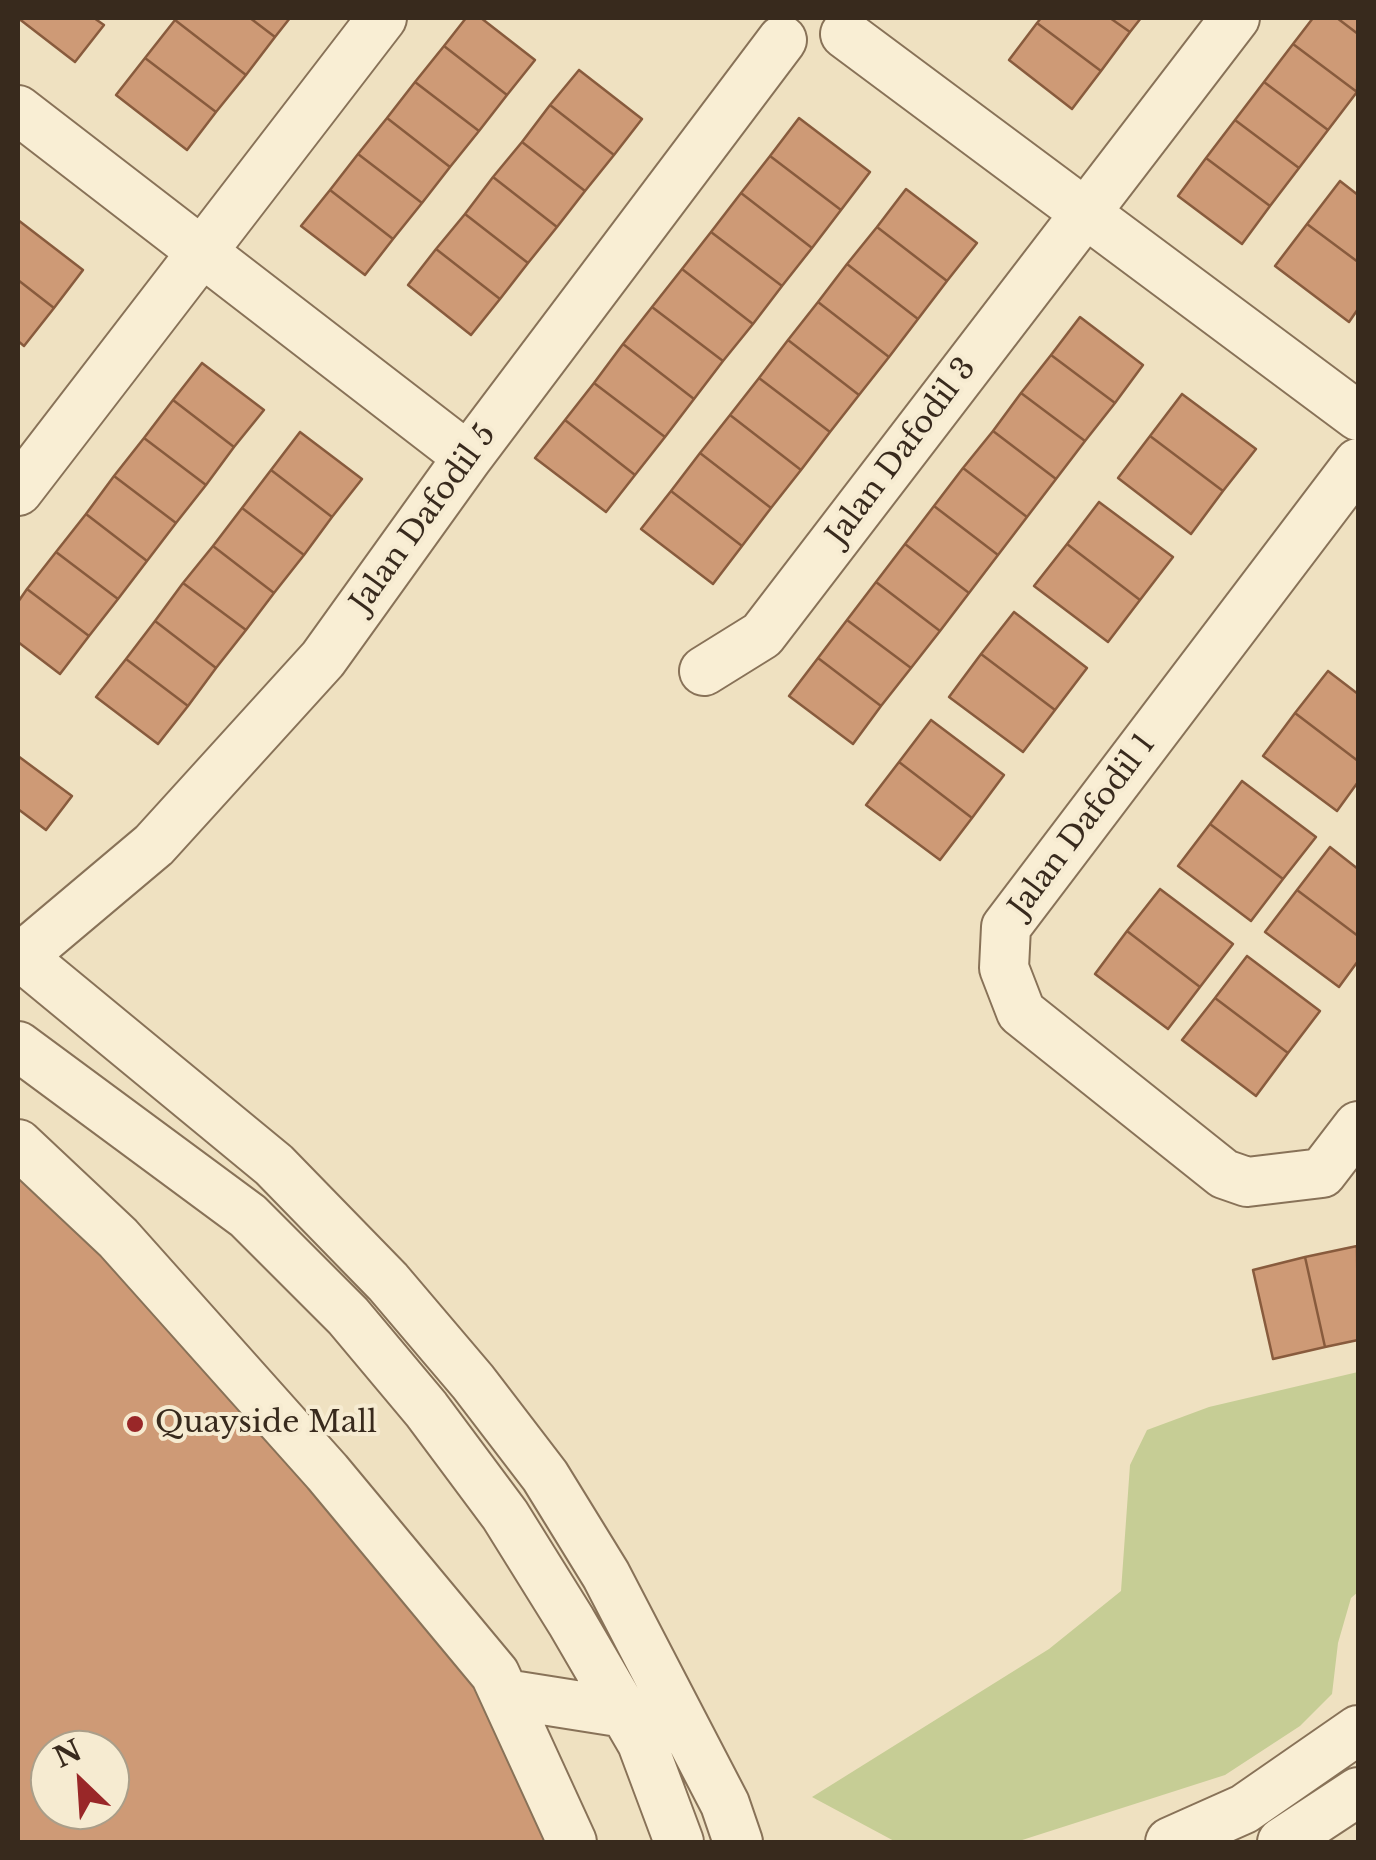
<!DOCTYPE html>
<style>
body{margin:0}
#map{position:relative;width:1376px;height:1860px;overflow:hidden;background:#efe1c1;font-family:"Libre Baskerville",serif}
canvas{display:block}
.frame{position:absolute;inset:0;border:20px solid #382a1d;pointer-events:none}
.north{position:absolute;left:30px;top:1730px;width:100px;height:100px;box-sizing:border-box;background:#f6ebd1;border:2px solid #aa9e89;border-radius:50%;rotate:335deg;font-size:28px;font-weight:700;line-height:40px;text-align:center;color:#382a1d}
.north::after{content:'';display:block;margin:auto;width:35px;height:45px;background:#992728;clip-path:polygon(50% 0,100% 100%,50% 72%,0 100%)}
</style>
<div id="map">
<canvas width="1376" height="1860"></canvas>
<div class="frame"></div>
<div class="north">N</div>
</div>
<script>
const g = document.querySelector('canvas').getContext('2d');
g.lineJoin = 'round';
function fill(path, color) { g.fillStyle = color; g.fill(path, 'evenodd'); }
const toPath = rows => new Path2D(rows.map(r => 'M' + r).join(''));
function trace(path, color, width, dash) { g.strokeStyle = color; g.lineWidth = width; g.lineCap = dash ? 'butt' : 'round'; g.setLineDash(dash || []); g.stroke(path); }
function drawText(font, color, halo, rows, align = 'center') {
  g.font = font + ' "Libre Baskerville",serif'; g.lineWidth = 8; g.setLineDash([]); g.textBaseline = 'middle'; g.strokeStyle = halo; g.fillStyle = color; for (const [text, x, y, turn = 0] of rows) {
    g.save(); g.translate(x, y); g.rotate((+turn || 0) * Math.PI / 180); g.textAlign = isNaN(turn) ? turn : align; if (halo) g.strokeText(text, 0, 0); g.fillText(text, 0, 0); g.restore();
  }
}
fill(toPath([
 [1358,1372,1358,1592,1351,1598,1338,1643,1332,1694,1300,1726,1225,1775,1016,1842,896,1842,812,1797,1049,1649,1121,1591,1130,1465,1147,1430,1209,1407]
]), '#c6cd95');
const building = toPath([
 [18,18,94,18,104,25,75,62,18,18],
 [177,18,250,18,275,37,246,75,175,20,177,18],
 [250,18,290,18,275,37,250,18],
 [466,18,481,18,535,60,507,95,444,46,466,18],
 [1041,18,1110,18,1130,32,1101,71,1037,23,1041,18],
 [1110,18,1141,18,1130,32,1110,18],
 [1313,18,1337,18,1358,34,1357,92,1293,44,1313,18],
 [1337,18,1358,18,1358,34,1337,18],
 [175,20,246,75,216,112,145,58,175,20],
 [1037,23,1101,71,1072,109,1009,60,1037,23],
 [1293,44,1357,92,1328,130,1264,82,1293,44],
 [444,46,507,95,479,131,415,82,444,46],
 [145,58,216,112,187,150,116,95,145,58],
 [579,70,642,119,614,155,550,105,579,70],
 [415,82,479,131,450,167,387,118,415,82],
 [1264,82,1328,130,1299,168,1235,120,1264,82],
 [550,105,614,155,585,191,522,142,550,105],
 [387,118,450,167,422,203,358,154,387,118],
 [799,118,870,172,841,210,770,156,799,118],
 [1235,120,1299,168,1270,206,1206,158,1235,120],
 [522,142,585,191,557,227,493,177,522,142],
 [358,154,422,203,393,239,330,190,358,154],
 [770,156,841,210,812,248,741,193,770,156],
 [1206,158,1270,206,1242,244,1178,196,1206,158],
 [493,177,557,227,528,263,465,214,493,177],
 [1340,181,1358,195,1358,262,1307,224,1340,181],
 [906,189,977,243,947,281,877,227,906,189],
 [330,190,393,239,365,275,301,226,330,190],
 [741,193,812,248,782,286,711,232,741,193],
 [465,214,528,263,500,299,436,249,465,214],
 [18,220,83,270,54,308,18,280,18,220],
 [1307,224,1358,262,1358,309,1349,322,1275,266,1307,224],
 [877,227,947,281,918,319,847,264,877,227],
 [711,232,782,286,753,324,682,269,711,232],
 [436,249,500,299,471,335,408,285,436,249],
 [847,264,918,319,889,357,818,302,847,264],
 [682,269,753,324,723,361,652,307,682,269],
 [18,280,54,308,24,346,18,341,18,280],
 [818,302,889,357,859,395,788,340,818,302],
 [652,307,723,361,694,399,623,344,652,307],
 [1080,317,1143,365,1115,403,1051,355,1080,317],
 [788,340,859,395,830,432,759,378,788,340],
 [623,344,694,399,665,437,594,383,623,344],
 [1051,355,1115,403,1085,441,1021,393,1051,355],
 [202,363,264,410,234,447,173,400,202,363],
 [759,378,830,432,801,470,730,415,759,378],
 [594,383,665,437,635,475,565,420,594,383],
 [1021,393,1085,441,1056,479,993,431,1021,393],
 [1182,394,1256,449,1223,491,1150,436,1182,394],
 [173,400,234,447,206,485,144,438,173,400],
 [730,415,801,470,771,508,700,453,730,415],
 [565,420,635,475,606,512,535,458,565,420],
 [993,431,1056,479,1027,517,963,468,993,431],
 [300,432,362,479,332,517,271,470,300,432],
 [1150,436,1223,491,1191,534,1118,478,1150,436],
 [144,438,206,485,176,523,114,476,144,438],
 [700,453,771,508,742,546,671,491,700,453],
 [963,468,1027,517,998,555,934,506,963,468],
 [271,470,332,517,304,555,242,508,271,470],
 [114,476,176,523,147,561,86,514,114,476],
 [671,491,742,546,713,584,641,529,671,491],
 [1099,502,1173,557,1140,600,1067,544,1099,502],
 [934,506,998,555,969,593,905,544,934,506],
 [242,508,304,555,274,593,213,546,242,508],
 [86,514,147,561,118,599,56,552,86,514],
 [905,544,969,593,940,631,876,582,905,544],
 [1067,544,1140,600,1108,642,1034,586,1067,544],
 [213,546,274,593,246,630,183,583,213,546],
 [56,552,118,599,89,636,27,589,56,552],
 [876,582,940,631,911,668,847,620,876,582],
 [183,583,246,630,216,668,155,621,183,583],
 [27,589,89,636,60,674,18,642,18,602,27,589],
 [1014,612,1087,668,1055,710,981,654,1014,612],
 [847,620,911,668,881,706,818,658,847,620],
 [155,621,216,668,188,706,126,659,155,621],
 [981,654,1055,710,1023,752,949,697,981,654],
 [818,658,881,706,853,744,789,696,818,658],
 [126,659,188,706,158,744,96,697,126,659],
 [1328,671,1358,694,1358,761,1295,713,1328,671],
 [1295,713,1358,761,1358,782,1337,811,1263,756,1295,713],
 [931,720,1004,775,972,818,899,762,931,720],
 [18,756,72,796,46,830,18,809,18,756],
 [899,762,972,818,940,860,866,805,899,762],
 [1242,781,1316,837,1283,879,1210,824,1242,781],
 [1210,824,1283,879,1251,921,1178,866,1210,824],
 [1330,847,1358,869,1358,936,1297,890,1330,847],
 [1160,889,1233,944,1200,987,1127,931,1160,889],
 [1297,890,1358,936,1358,961,1339,987,1265,932,1297,890],
 [1127,931,1200,987,1168,1029,1095,974,1127,931],
 [1247,956,1320,1011,1288,1053,1215,998,1247,956],
 [1215,998,1288,1053,1256,1096,1182,1040,1215,998],
 [18,1163,489,1685,560,1842,18,1842,18,1163],
 [50,1750,110,1750,110,1810,50,1810,50,1750],
 [1357,1246,1358,1340,1325,1347,1305,1257,1357,1246],
 [1305,1257,1325,1347,1273,1359,1253,1270,1305,1257]
]);
fill(building, '#ce9a76');
trace(building, '#885b3d', 2.5);
const minor = toPath([
 [845,34,1358,416],
 [18,110,468,457],
 [1358,463,1006,927,1004,968,1021,1012,1224,1174,1247,1182,1322,1173,1358,1126],
 [18,491,382,18],
 [704,671,762,635,1235,18],
 [18,954,274,1165,388,1282,473,1382,545,1476,606,1575,725,1804,738,1842],
 [21,957,154,845,323,659,468,457,782,40],
 [18,1046,248,1216,348,1316,426,1409,505,1515,571,1621,642,1743,679,1842],
 [18,1144,118,1238,327,1472,495,1674,572,1842],
 [505,1694,625,1713],
 [1170,1842,1244,1809,1358,1730],
 [1282,1842,1358,1792]
]);
trace(minor, '#887258', 52);
trace(minor, '#f9eed4', 48);
for (const [x, y, r, color] of [
 [135,1424,10,"#992728"]
]) { const dot = new Path2D(); dot.arc(x, y, r, 0, 2 * Math.PI); g.fillStyle = color; g.fill(dot); trace(dot, '#f6ebd1', 4); }
drawText('30px', '#382a1d', '#f6ebd1', [
 ["Jalan Dafodil 3",902,452,-53],
 ["Jalan Dafodil 5",424,519,-54],
 ["Jalan Dafodil 1",1083,826,-53]
]);
drawText('30px', '#382a1d', '#f6ebd1', [
 ["Quayside Mall",155,1424]
], 'left');
</script>
